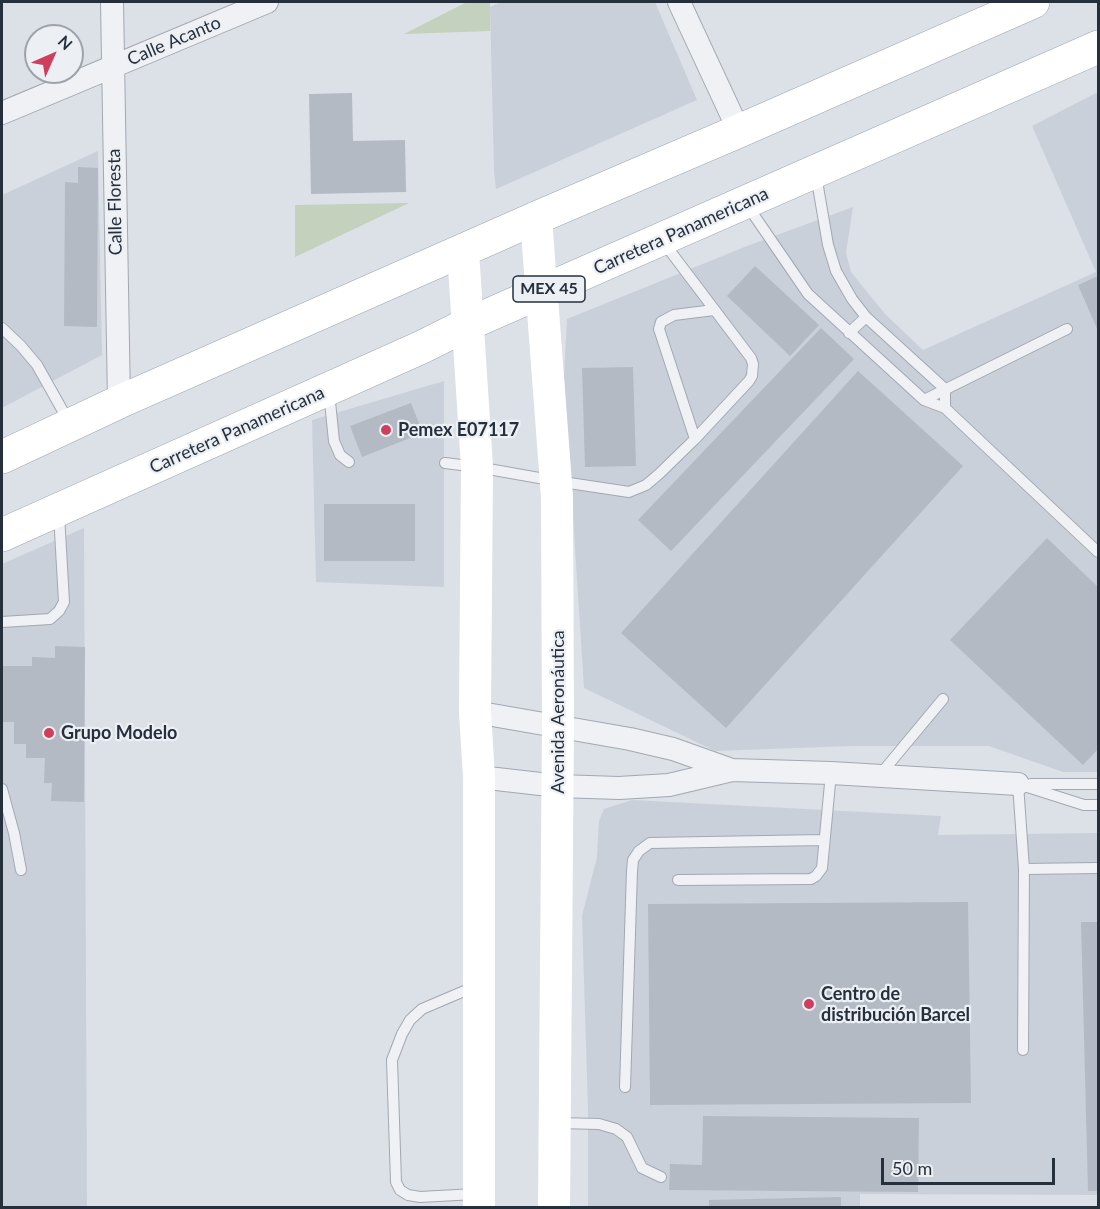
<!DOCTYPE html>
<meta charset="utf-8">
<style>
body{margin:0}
#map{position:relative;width:1100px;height:1209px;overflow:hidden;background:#dce1e7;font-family:Lato,sans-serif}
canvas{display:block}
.frame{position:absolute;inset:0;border:3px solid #26303d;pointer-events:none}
.north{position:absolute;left:24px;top:24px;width:60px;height:60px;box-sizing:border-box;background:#ecf0f4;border:2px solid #9da3ab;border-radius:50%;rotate:45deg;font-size:16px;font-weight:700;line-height:24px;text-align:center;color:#26303d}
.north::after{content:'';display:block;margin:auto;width:21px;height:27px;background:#cf3e5c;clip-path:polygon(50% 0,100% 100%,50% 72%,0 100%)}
.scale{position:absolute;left:881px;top:1158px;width:174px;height:27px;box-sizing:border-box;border:3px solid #26303d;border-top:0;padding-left:8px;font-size:18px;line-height:21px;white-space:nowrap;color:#26303d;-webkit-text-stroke:4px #ecf0f4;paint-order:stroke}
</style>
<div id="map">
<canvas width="1100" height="1209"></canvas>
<div class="frame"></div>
<div class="north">N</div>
<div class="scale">50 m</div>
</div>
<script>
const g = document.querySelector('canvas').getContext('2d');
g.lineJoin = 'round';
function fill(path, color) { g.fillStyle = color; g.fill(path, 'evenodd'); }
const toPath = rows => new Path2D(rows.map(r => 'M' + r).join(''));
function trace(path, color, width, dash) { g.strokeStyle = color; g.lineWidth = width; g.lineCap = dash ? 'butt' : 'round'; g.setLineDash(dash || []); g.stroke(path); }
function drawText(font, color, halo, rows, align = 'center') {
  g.font = font + ' Lato,sans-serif'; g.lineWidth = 4.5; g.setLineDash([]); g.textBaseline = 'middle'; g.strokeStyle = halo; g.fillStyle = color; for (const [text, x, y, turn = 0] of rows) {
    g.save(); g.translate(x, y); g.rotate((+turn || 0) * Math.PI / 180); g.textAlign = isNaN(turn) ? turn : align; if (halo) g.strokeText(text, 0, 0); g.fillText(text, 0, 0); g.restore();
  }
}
fill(toPath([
 [501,2,655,2,697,100,496,189,494,171,490,7],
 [1098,92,1098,772,1063,772,989,746,852,746,715,751,584,688,564,376,567,319,747,246,853,207,846,253,851,272,885,314,923,350,1096,272,1032,126],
 [98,151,102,355,2,408,2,195],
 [444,381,444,587,316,582,312,420],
 [84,528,87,1207,2,1207,2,564],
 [632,800,941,816,938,835,1098,833,1098,1195,860,1194,860,1208,588,1207,588,1110,582,916,597,857,599,821,604,809]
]), '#cad0d9');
fill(toPath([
 [467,2,490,2,490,31,404,34],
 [409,203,295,257,295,205]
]), '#c3d1bd');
fill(toPath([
 [352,93,353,141,405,140,406,192,311,194,309,94],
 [78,167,98,168,97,327,64,326,65,182,78,183],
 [755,266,819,325,790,356,727,296],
 [1098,276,1098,331,1078,285],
 [821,328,854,359,671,551,638,520],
 [633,367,636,466,585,467,582,368],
 [858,371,963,466,726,728,621,633],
 [411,403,423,433,362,457,350,426],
 [324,504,415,504,415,561,324,561],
 [1047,538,1098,587,1098,749,1083,765,950,640],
 [55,646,85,647,84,802,51,801,52,783,44,783,45,758,26,758,26,744,14,744,14,722,3,722,2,666,32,666,32,657,55,658],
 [968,902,971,1103,650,1105,648,904],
 [1081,922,1098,922,1098,1191,1088,1191],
 [703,1116,919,1118,918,1192,669,1190,670,1164,702,1165],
 [841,1197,841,1208,709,1208,709,1200]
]), '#b4bac3');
const lane = toPath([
 [816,175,828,245,836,271,852,299,866,317,945,389,945,408],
 [747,205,808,294,924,400,945,408,1098,552],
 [2,328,21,346,37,365,69,422],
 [849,333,866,317],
 [329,392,334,441,340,455,349,462],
 [924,400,1067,329],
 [695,439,659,329,661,322,674,315,714,310],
 [445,463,477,467,556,481,629,492,646,485,659,474,695,439,749,381,752,376,753,364,751,358,664,243],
 [2,622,50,619,59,611,64,602,59,514],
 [879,776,943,699],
 [1018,784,1024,869,1023,1050],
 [1018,784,1084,805,1098,805],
 [1031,784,1098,784],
 [2,789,14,833,21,870],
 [1024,869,1098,868],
 [678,880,811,879,816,876,822,868,831,773],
 [625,1087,632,871,633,860,639,851,650,843,823,840],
 [558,1123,599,1124,616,1129,627,1137,642,1168,661,1177],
 [475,1194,420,1197,408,1195,400,1190,396,1182,392,1060,402,1034,410,1020,422,1009,476,986]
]);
const street = toPath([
 [112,2,119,402],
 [679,2,739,131],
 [2,113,267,2],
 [475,712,630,739,673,749,732,770],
 [479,777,558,786,619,788,669,785,732,770,831,773,1018,784]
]);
const primary = toPath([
 [2,457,119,402,536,218,739,131,1033,2],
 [2,535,422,347,466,325,1098,47]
]);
trace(lane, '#a2a8b1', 12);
trace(street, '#a2a8b1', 24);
trace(primary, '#9ca6b2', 34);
trace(lane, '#eff1f5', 10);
trace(street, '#eff1f5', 22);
trace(toPath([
 [536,218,557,497,558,725,554,1208],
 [463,251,477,467,475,712,479,777,479,1208]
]), '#fff', 32);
trace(primary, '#fff', 33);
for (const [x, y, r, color] of [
 [386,430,6,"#cf3e5c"],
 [49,733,6,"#cf3e5c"],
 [809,1004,6,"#cf3e5c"]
]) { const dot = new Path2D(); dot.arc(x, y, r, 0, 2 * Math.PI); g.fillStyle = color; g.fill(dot); trace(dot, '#ecf0f4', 2); }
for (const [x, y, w] of [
 [549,289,72]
]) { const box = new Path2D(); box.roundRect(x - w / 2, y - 13, w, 26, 4.5); g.fillStyle = '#ecf0f4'; g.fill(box); trace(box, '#26303d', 1.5); }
drawText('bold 16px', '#26303d', null, [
 ["MEX 45",549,289]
]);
drawText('18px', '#26303d', '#ecf0f4', [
 ["Calle Acanto",174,41,-23],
 ["Calle Floresta",115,202,-91],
 ["Carretera Panamericana",681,231,-24],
 ["Carretera Panamericana",237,430,-24],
 ["Avenida Aeronáutica",558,712,-90]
]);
drawText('bold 18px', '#26303d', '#ecf0f4', [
 ["Pemex E07117",398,430],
 ["Grupo Modelo",61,733],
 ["Centro de",821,994],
 ["distribución Barcel",821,1015]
], 'left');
</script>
